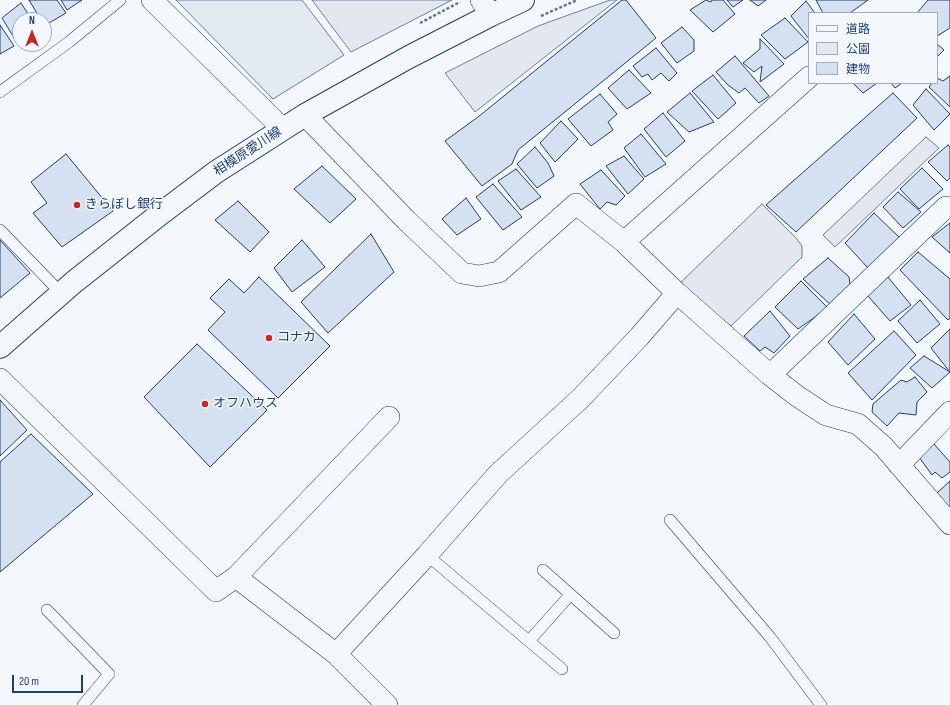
<!DOCTYPE html>
<meta charset="utf-8">
<style>
body{margin:0}
#map{position:relative;width:950px;height:705px;overflow:hidden;background:#f4f7fb;font-family:"Sofia Sans Condensed","Noto Sans JP",sans-serif}
canvas{display:block}
.legend{position:absolute;left:808px;top:12px;width:130px;height:72px;box-sizing:border-box;background:#f4f7fb;border:1px solid #9eadc5;margin:0;padding:5px 7px;list-style:none;font-size:12px;color:#1d3f73}
.legend li{display:flex;align-items:center;gap:8px;height:20px}
.legend b{width:20px;border:1px solid #9eadc5}
.north{position:absolute;left:12px;top:12px;width:40px;height:40px;box-sizing:border-box;background:#f4f7fb;border:1px solid #9eadc5;border-radius:50%;rotate:0deg;font-size:11px;font-weight:700;line-height:16px;text-align:center;color:#1d3f73}
.north::after{content:'';display:block;margin:auto;width:14px;height:18px;background:#c62828;clip-path:polygon(50% 0,100% 100%,50% 72%,0 100%)}
.scale{position:absolute;left:12px;top:675px;width:71px;height:18px;box-sizing:border-box;border:2px solid #1d3f73;border-top:0;padding-left:5px;font-size:12px;line-height:14px;white-space:nowrap;color:#1d3f73;-webkit-text-stroke:3px #f4f7fb;paint-order:stroke}
</style>
<div id="map">
<canvas width="950" height="705"></canvas>
<ul class="legend">
<li><b style="height:5px;background:#f4f7fb"></b>道路</li>
<li><b style="height:11px;background:#e3e9f0"></b>公園</li>
<li><b style="height:11px;background:#d5e0f0"></b>建物</li>
</ul>
<div class="north">N</div>
<div class="scale">20 m</div>
</div>
<script>
const g = document.querySelector('canvas').getContext('2d');
g.lineJoin = 'round';
function fill(path, color) { g.fillStyle = color; g.fill(path, 'evenodd'); }
const toPath = rows => new Path2D(rows.map(r => 'M' + r).join(''));
function trace(path, color, width, dash) { g.strokeStyle = color; g.lineWidth = width; g.lineCap = dash ? 'butt' : 'round'; g.setLineDash(dash || []); g.stroke(path); }
function drawText(font, color, halo, rows, align = 'center') {
  g.font = font + ' "Sofia Sans Condensed","Noto Sans JP",sans-serif'; g.lineWidth = 3; g.setLineDash([]); g.textBaseline = 'middle'; g.strokeStyle = halo; g.fillStyle = color; for (const [text, x, y, turn = 0] of rows) {
    g.save(); g.translate(x, y); g.rotate((+turn || 0) * Math.PI / 180); g.textAlign = isNaN(turn) ? turn : align; if (halo) g.strokeText(text, 0, 0); g.fillText(text, 0, 0); g.restore();
  }
}
const green = toPath([
 [176,0,302,0,344,55,273,99,176,0]
]);
fill(green, '#e3e9f0');
trace(green, '#687fa3', 1);
const parking = toPath([
 [312,0,452,0,351,52,312,0],
 [610,0,617,0,475,112,445,73,538,26,610,0],
 [926,137,939,148,835,247,823,235,926,137],
 [762,204,796,238,802,246,802,257,731,326,678,285,762,204]
]);
fill(parking, '#e3e8f0');
trace(parking, '#687fa3', 1);
const building = toPath([
 [29,0,57,0,66,13,44,26,44,20,41,20,29,0],
 [61,0,82,0,67,10,61,0],
 [622,0,626,0,656,38,518,150,512,164,482,186,445,141,478,117,622,0],
 [706,0,711,2,712,0,723,0,735,14,713,32,690,10,706,0],
 [727,0,743,0,733,7,727,0],
 [750,0,766,0,758,6,750,0],
 [816,0,868,0,850,13,823,13,816,0],
 [928,0,950,0,950,28,937,36,937,13,917,13,928,0],
 [806,1,815,13,809,13,809,39,791,16,806,1],
 [21,3,32,20,20,20,20,44,22,44,19,46,2,18,21,3],
 [785,18,808,42,785,59,761,35,785,18],
 [0,25,14,46,0,54,0,25],
 [682,27,694,40,694,51,677,63,661,43,682,27],
 [760,39,784,64,760,82,762,66,754,72,743,63,760,49,760,39],
 [937,44,944,50,937,57,937,44],
 [656,48,677,73,669,81,661,73,652,80,648,74,642,77,633,66,656,48],
 [735,56,769,96,759,103,745,88,739,93,728,85,716,72,735,56],
 [629,70,651,93,627,109,608,88,629,70],
 [713,75,736,103,718,119,692,91,713,75],
 [950,76,950,107,929,87,932,83,937,83,937,78,943,81,950,76],
 [853,83,877,83,863,93,853,83],
 [891,83,902,83,895,88,891,83],
 [926,89,950,114,934,130,913,105,926,89],
 [690,93,714,122,689,132,667,112,690,93],
 [893,93,917,118,796,232,766,205,893,93],
 [600,94,617,114,608,122,613,130,591,146,568,119,600,94],
 [663,113,685,141,666,157,644,129,663,113],
 [561,121,578,139,555,162,540,143,561,121],
 [641,134,666,164,645,177,624,148,641,134],
 [948,145,950,147,950,178,947,181,928,162,948,145],
 [535,147,548,163,554,176,537,188,517,164,535,147],
 [66,154,113,211,62,247,33,213,47,203,31,182,66,154],
 [624,156,644,179,628,194,606,166,624,156],
 [322,166,356,199,330,223,294,189,322,166],
 [922,168,943,189,919,209,900,189,922,168],
 [516,169,541,197,521,210,498,181,516,169],
 [601,170,625,196,616,205,607,202,600,209,580,184,601,170],
 [493,184,522,217,503,230,476,197,493,184],
 [898,192,921,212,903,228,883,207,898,192],
 [466,198,481,219,457,235,442,219,466,198],
 [238,201,269,232,250,252,215,220,238,201],
 [874,213,900,238,868,268,845,243,874,213],
 [950,223,950,253,932,237,950,223],
 [371,234,394,272,328,333,301,302,371,234],
 [0,240,30,273,0,298,0,240],
 [302,240,325,267,292,292,274,268,302,240],
 [918,252,950,279,950,318,948,320,900,270,918,252],
 [828,258,849,277,851,291,833,307,803,279,828,258],
 [887,276,911,305,890,321,868,296,887,276],
 [259,277,330,346,278,398,208,330,225,312,210,298,229,279,244,293,259,277],
 [801,281,828,308,798,329,775,307,801,281],
 [920,300,940,324,917,343,898,321,920,300],
 [770,311,790,336,774,353,765,347,760,351,744,336,770,311],
 [854,314,875,339,848,365,828,342,854,314],
 [950,329,950,372,931,348,950,329],
 [894,331,916,355,872,400,848,373,894,331],
 [197,344,267,410,210,467,144,397,197,344],
 [924,356,950,372,932,388,910,368,924,356],
 [915,377,927,392,917,402,916,415,899,413,887,426,872,412,873,404,901,380,907,382,915,377],
 [0,400,27,430,0,456,0,400],
 [31,434,93,494,0,572,0,462,31,434],
 [934,444,950,462,950,472,942,478,935,472,932,475,919,457,934,444],
 [950,481,950,508,936,494,950,481]
]);
fill(building, '#d5e0f0');
trace(building, '#1d3f73', 1);
const service = toPath([
 [0,92,69,42,120,0],
 [0,230,61,293],
 [670,520,770,637,821,705],
 [427,555,562,669],
 [543,570,614,633],
 [47,610,109,674,83,705],
 [529,641,570,595]
]);
const minor = toPath([
 [152,0,283,129],
 [481,0,491,15],
 [305,115,407,221,462,273,479,276,499,272,576,204,624,242,677,293,770,375,797,396,826,415,858,424,884,447,950,524],
 [624,242,809,77],
 [770,375,946,207],
 [0,379,216,591,236,577,389,417],
 [899,465,950,412],
 [236,577,336,654,387,705],
 [336,654,427,555,498,474,581,398,639,337,677,293]
]);
const primary = toPath([
 [0,347,74,282,155,218,216,172,305,115,409,57,491,15,523,0]
]);
trace(service, '#1d3f73', 12);
trace(minor, '#1d3f73', 22);
trace(primary, '#1d3f73', 24);
trace(toPath([
 [541,16,577,0],
 [420,23,460,2]
]), '#5e769c', 2.5, [3, 2]);
trace(service, '#f4f7fb', 11);
trace(minor, '#f4f7fb', 21);
trace(primary, '#f4f7fb', 22);
for (const [x, y, r, color] of [
 [77,205,4,"#c62828"],
 [269,338,4,"#c62828"],
 [205,404,4,"#c62828"]
]) { const dot = new Path2D(); dot.arc(x, y, r, 0, 2 * Math.PI); g.fillStyle = color; g.fill(dot); trace(dot, '#f4f7fb', 1.5); }
drawText('13px', '#1d3f73', '#f4f7fb', [
 ["相模原愛川線",248,152,-33]
]);
drawText('13px', '#1d3f73', '#f4f7fb', [
 ["きらぼし銀行",85,205],
 ["コナカ",277,338],
 ["オフハウス",213,404]
], 'left');
</script>
